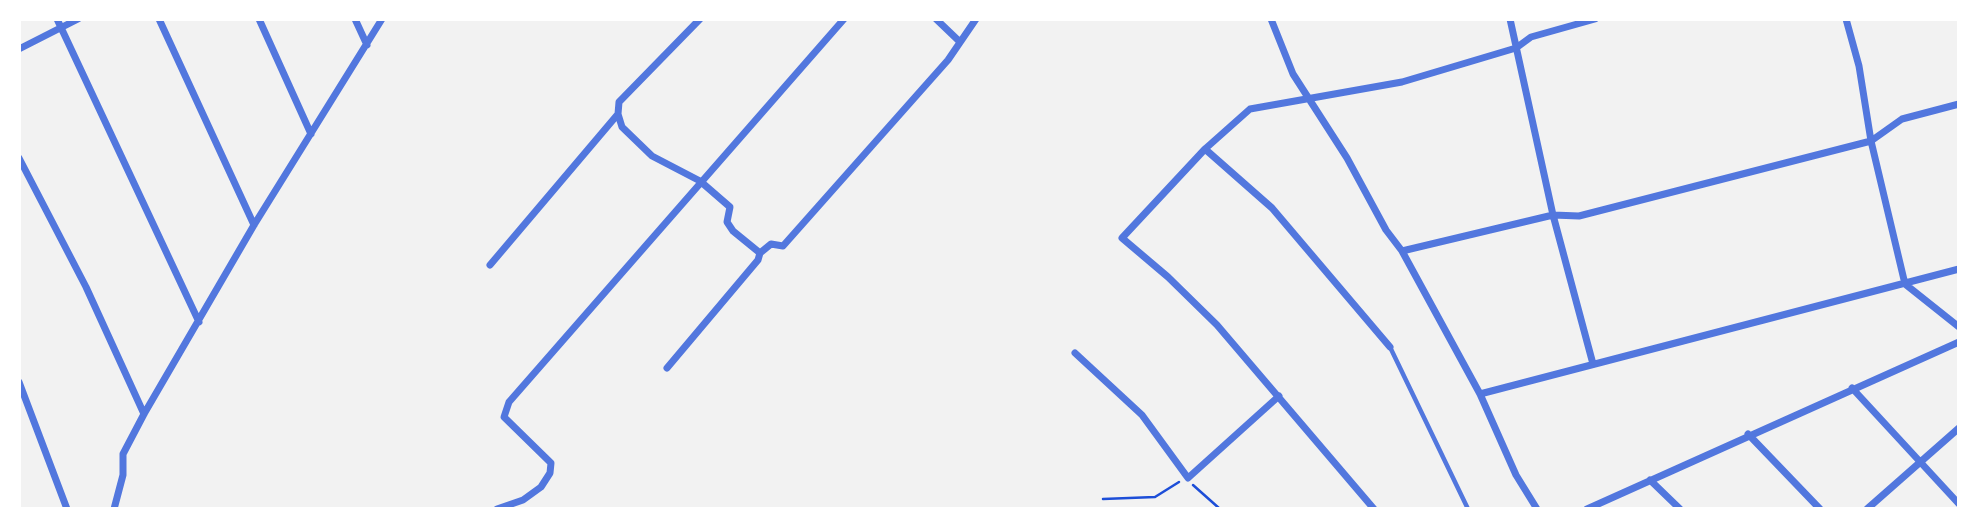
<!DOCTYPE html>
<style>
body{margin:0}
#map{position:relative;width:1978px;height:528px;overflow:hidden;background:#f2f2f2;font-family:"Space Grotesk",sans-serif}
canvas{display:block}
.frame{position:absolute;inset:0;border:21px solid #fff;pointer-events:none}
</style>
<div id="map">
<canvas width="1978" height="528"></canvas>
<div class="frame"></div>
</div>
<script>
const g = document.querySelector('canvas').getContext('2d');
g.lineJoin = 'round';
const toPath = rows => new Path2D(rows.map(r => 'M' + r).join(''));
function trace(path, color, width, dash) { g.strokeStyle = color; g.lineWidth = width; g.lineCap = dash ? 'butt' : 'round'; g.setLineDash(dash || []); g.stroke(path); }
trace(toPath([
 [1193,485,1220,509],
 [1103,499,1155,497,1179,482]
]), '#1d4ed8', 2.5);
trace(toPath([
 [1390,347,1468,509]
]), '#5277de', 4.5);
trace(toPath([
 [57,19,199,322],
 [159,19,254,225],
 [259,19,311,134],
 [355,19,367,45],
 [936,19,960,42],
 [1271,19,1293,74,1347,158,1386,230,1402,251,1480,394,1516,475,1537,509],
 [1510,19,1553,215,1593,364],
 [1846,19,1859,66,1871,141,1905,284,1959,327],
 [19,49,78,19],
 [618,114,622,127,652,156,700,181,730,207,727,222,733,231,760,253],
 [1205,149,1272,208,1390,347],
 [19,158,86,287,144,414],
 [1402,251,1553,215,1579,216,1871,141,1902,119,1959,104],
 [490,265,618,114,619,102,700,19],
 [1075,353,1142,415,1188,478,1279,396],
 [667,368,758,260,760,253,771,244,783,246,948,60,976,19],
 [19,382,67,509],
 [1852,388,1959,504],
 [1480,394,1959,269],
 [1748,434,1820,509],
 [1650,480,1680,509],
 [114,509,123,475,123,454,144,414,254,225,382,19],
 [497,509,523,500,541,487,550,473,551,463,504,417,509,402,844,19],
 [1374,509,1217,325,1168,277,1122,238,1205,149,1250,109,1402,82,1516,48,1531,37,1595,19],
 [1587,509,1959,342],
 [1867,509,1959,428]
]), '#5277de', 7);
</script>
